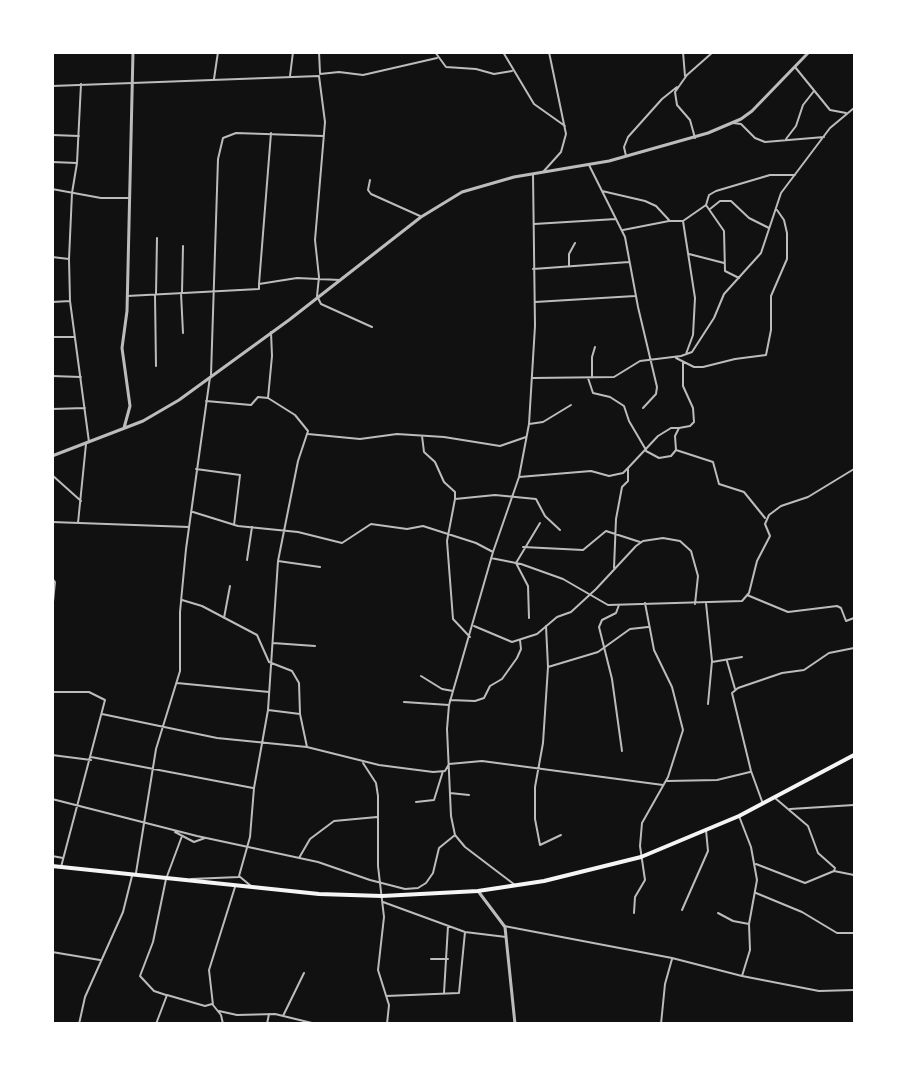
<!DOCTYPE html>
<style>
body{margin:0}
#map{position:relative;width:907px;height:1076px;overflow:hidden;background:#111;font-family:"Crimson Pro",serif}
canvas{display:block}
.frame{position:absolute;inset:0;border:54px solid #fff;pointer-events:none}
</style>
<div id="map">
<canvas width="907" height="1076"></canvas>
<div class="frame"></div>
</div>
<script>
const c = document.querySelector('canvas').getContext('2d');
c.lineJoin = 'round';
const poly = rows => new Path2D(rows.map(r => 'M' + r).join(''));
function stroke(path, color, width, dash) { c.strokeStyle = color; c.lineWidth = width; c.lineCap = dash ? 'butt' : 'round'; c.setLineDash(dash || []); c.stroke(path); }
stroke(poly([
 [319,52,320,73],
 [435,52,446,67,476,69,494,74,512,71],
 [503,52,534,104,565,126],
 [683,52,685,76],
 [795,67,830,110,846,113],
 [320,74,339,72,363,75,437,58],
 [290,76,293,52],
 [214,79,218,52],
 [52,86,319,76,325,122,315,240,319,277,317,296,321,304,372,327],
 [733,123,741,124,755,138,765,142,824,137],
 [52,135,79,136],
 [695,138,690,120,677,105,675,92,687,75,713,52],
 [786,139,796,126,803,105,814,91],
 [626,156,624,147,628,137,662,99,677,87],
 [52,162,77,163],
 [589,165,625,237,638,307,657,387,656,394,643,408],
 [543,172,561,152,566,134,549,52],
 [370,180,368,190,371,194,420,216],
 [52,189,101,198,129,198],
 [602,191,645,201,656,206,669,220],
 [706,205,724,231,725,271,739,278],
 [710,209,720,201,731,201,749,218,769,228],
 [683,221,695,298,693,335,686,354],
 [534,224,616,219],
 [623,230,669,221,683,221,706,205,709,195,716,191,770,175,795,175],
 [689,254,724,263],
 [52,257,69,259,70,301,89,442],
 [69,259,72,193,77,163,81,84],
 [569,267,569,254,575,243],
 [533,269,629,262],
 [259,284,271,133],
 [181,293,183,333],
 [182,293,183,246],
 [156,294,157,238],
 [155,295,156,366],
 [127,296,259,289,259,284,297,278,340,280],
 [52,302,70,301],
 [535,302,635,296],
 [52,337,75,337],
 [676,358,694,367,703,367,735,359,766,355,771,330,771,296,787,259,787,233,784,220,777,210],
 [211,375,218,159,223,138,236,133,323,136],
 [52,376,81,377],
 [533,378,614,377,640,361,681,356,692,352,714,318,724,294,761,253,781,193,830,128,854,108],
 [588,378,593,393,610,397,624,406,629,421,646,450],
 [592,378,592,357,595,347],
 [268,398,272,356,271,332],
 [206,401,251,405,258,397,268,398,295,415,308,431,298,461,278,561,268,710,254,788,250,837,239,876,251,886],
 [52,409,85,408],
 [529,424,543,422,571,405],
 [308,434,360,439,397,434,444,437,500,446,526,437],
 [422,436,424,452,435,462,444,482,455,492,455,499],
 [676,450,713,462,719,484,744,492,765,518],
 [646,451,659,458,671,456,676,450,675,436,679,428,690,426,694,422,693,408,683,386,683,362],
 [196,469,240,475,234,525],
 [52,475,81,501],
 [519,477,591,471,609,476,623,473,628,468],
 [193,512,238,526,298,532,342,543,371,524,407,529,423,526,476,543,493,552],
 [52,522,189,527],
 [78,523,86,444],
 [523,547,583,550,606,531,640,542],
 [491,558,521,564,563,579,608,605,742,601,749,593,757,561,770,536,765,524,769,515,781,506,808,497,854,469],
 [247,560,252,527],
 [278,561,320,567],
 [614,568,616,519,622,487,628,481,628,468,658,436,671,428,679,428],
 [52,578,55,582,52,612],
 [747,595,788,612,837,606,841,608,846,621,854,618],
 [182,600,202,606,257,635,269,662,292,671,299,683,300,714,307,747],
 [706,603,712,661,708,704],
 [619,605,616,613,602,620,599,627,612,679,622,751],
 [224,618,230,586],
 [529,618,528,586,516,563,540,523],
 [474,626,512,642,537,634,557,617,571,612,596,589,636,546,643,541,663,538,680,541,691,551,698,576,695,604],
 [546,626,548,667,543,743,535,787,535,819,540,845,561,835],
 [470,637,453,619,447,541,455,499,495,495,536,499,545,516,560,530],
 [273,643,315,646],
 [727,661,735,689],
 [712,662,742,657],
 [548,667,598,652,630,629,648,627],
 [421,676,442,689,453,691],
 [177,683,269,692],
 [52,692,89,692,105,700,61,867],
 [450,700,475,701,484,698,490,686,502,679,517,658,521,649,520,640],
 [404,702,449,705],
 [268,710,300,714],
 [102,714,217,738,307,747,379,765,433,772,445,771,449,764,482,761,663,785],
 [52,755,91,760],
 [91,757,253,788],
 [363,763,376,783,378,796,378,866,384,917,378,970,389,1005,387,1024],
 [667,781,717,780,750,772],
 [450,793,469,795],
 [775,798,808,826,818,853,835,868,834,871],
 [52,799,197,836,318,862,370,880,405,889,418,888,426,883,433,873,439,848,455,835],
 [416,802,434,800,443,771],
 [763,804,751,771,732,693,738,688,782,673,804,670,829,653,854,648],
 [790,809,854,805],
 [739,816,751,847,757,880,749,924,750,950,742,976],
 [175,832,194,842,205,838],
 [52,856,63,858],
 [299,858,310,839,334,821,377,817],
 [756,864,805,883,834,871,854,875],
 [52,872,54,866],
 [136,873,156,749,180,671,180,612,186,549,210,377],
 [191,879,239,877],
 [515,885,465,847,455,835,451,816,447,729,449,705,493,552,519,477,529,424,535,326,533,174],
 [756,893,802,912,837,933,854,933],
 [383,902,465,932,506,937],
 [682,910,708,851,706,830],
 [634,913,635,897,645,880,640,846,642,823,668,777,683,730,672,687,654,650,645,603],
 [718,913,733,921,749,924],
 [504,926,672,958,742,976,819,991,854,990],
 [52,952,100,960],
 [431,959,448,959],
 [444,993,448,926],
 [166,995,154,991,140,976,153,942,166,879,182,836],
 [386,996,459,993,465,932],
 [219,1011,237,1015,275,1014,316,1024],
 [283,1016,304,973],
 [79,1024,85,997,123,912,132,876],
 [156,1024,167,995,205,1006,212,1004],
 [223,1024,221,1015,213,1005,209,970,235,887],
 [267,1024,269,1014],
 [661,1024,665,984,672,959]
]), '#bcbcbc', 2);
stroke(poly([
 [124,428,130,406,122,348,127,311,133,52],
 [52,456,143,421,179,400,289,320,421,217,462,192,514,177,609,161,708,133,741,119,752,111,809,52],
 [478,891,505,927,515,1024]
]), '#bcbcbc', 3);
stroke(poly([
 [52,866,319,894,382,896,478,891,544,881,641,857,739,816,854,755]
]), '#f5f5f5', 4);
</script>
